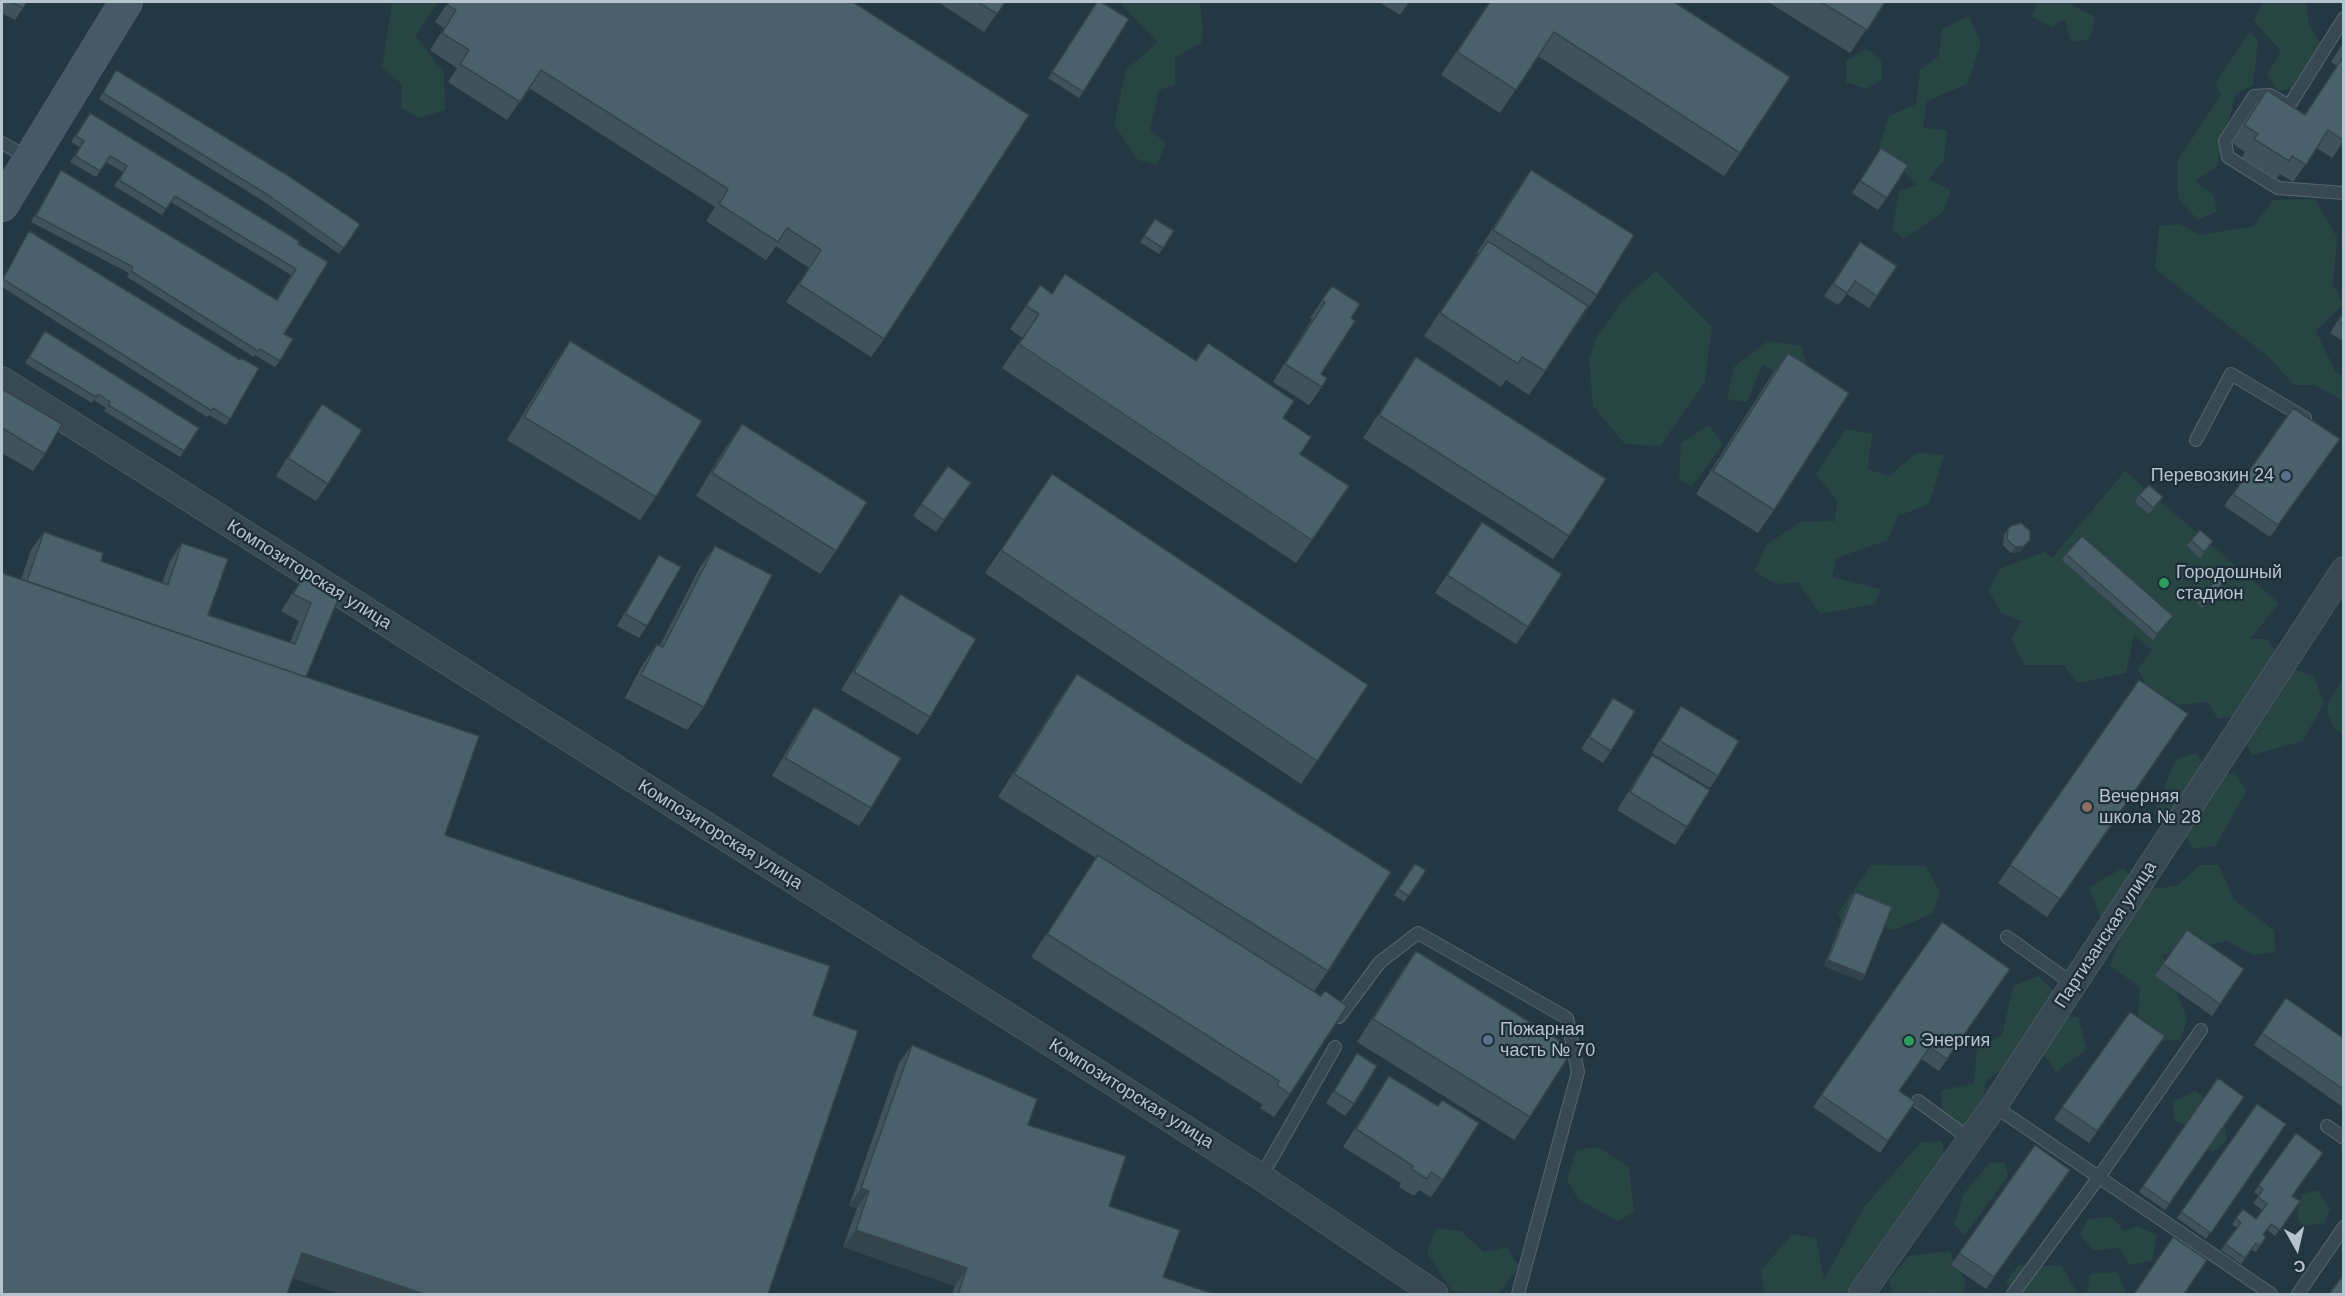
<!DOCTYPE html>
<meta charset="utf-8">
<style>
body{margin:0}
#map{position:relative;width:2345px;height:1296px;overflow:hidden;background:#243844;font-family:Helvetica,sans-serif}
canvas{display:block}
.frame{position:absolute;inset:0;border:3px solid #b6c4cd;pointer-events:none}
.north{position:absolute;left:2267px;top:1218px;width:60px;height:60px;-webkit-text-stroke:4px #1e2e39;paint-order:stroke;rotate:172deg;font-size:16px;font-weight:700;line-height:24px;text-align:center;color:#b6c4cd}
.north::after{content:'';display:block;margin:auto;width:21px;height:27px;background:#b6c4cd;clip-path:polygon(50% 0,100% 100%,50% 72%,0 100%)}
</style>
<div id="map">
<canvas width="2345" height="1296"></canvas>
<div class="frame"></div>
<div class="north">С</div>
</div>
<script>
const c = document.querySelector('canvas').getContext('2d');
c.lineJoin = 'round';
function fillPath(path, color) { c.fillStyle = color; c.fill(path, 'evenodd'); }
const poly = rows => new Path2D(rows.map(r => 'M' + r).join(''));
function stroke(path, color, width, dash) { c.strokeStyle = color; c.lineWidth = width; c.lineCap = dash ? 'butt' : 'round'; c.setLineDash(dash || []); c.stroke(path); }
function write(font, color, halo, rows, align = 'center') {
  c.font = font + ' Helvetica,sans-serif'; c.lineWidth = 4.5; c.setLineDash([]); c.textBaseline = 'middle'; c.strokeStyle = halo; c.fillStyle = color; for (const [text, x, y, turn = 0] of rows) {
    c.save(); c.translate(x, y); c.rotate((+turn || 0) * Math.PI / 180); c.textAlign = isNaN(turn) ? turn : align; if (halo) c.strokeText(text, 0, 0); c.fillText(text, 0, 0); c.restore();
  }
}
fillPath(poly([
 [383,2,438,2,415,36,444,72,445,110,418,118,402,108,402,84,382,68,392,4],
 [1122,2,1200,2,1203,30,1201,43,1175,58,1175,85,1159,90,1150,129,1166,144,1157,165,1138,160,1114,124,1126,70,1158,42,1123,6],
 [2037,2,2086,2,2071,5,2095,17,2090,39,2071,42,2065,19,2052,27,2032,17],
 [2263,2,2306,2,2309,25,2327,54,2317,68,2305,69,2293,89,2278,91,2267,75,2281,51,2254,21],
 [1969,16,1981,44,1967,84,1927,101,1923,128,1947,130,1944,160,1929,179,1951,190,1943,212,1904,239,1892,229,1899,191,1918,185,1879,147,1889,116,1916,104,1920,70,1939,56,1942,29],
 [2250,32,2258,40,2253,85,2236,94,2216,167,2195,181,2214,195,2217,211,2198,220,2178,199,2178,160,2221,95,2215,83],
 [1866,48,1881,60,1882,79,1867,89,1846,82,1846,62],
 [2315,199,2337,237,2333,284,2343,304,2316,331,2335,371,2343,377,2343,401,2315,385,2294,385,2270,358,2155,269,2159,226,2180,224,2199,235,2254,226,2273,200],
 [1656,271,1712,327,1705,382,1660,446,1625,444,1593,406,1589,361,1596,338,1623,300],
 [1768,341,1801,346,1808,370,1798,381,1762,365,1747,402,1727,399,1734,367],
 [1709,425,1723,444,1692,486,1679,480,1681,443],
 [1846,429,1873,434,1867,469,1889,476,1917,452,1944,455,1929,504,1898,516,1888,540,1836,558,1832,577,1880,589,1875,604,1820,614,1798,582,1776,584,1754,571,1767,544,1801,522,1835,521,1837,501,1816,474],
 [2125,471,2279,603,2250,639,2267,639,2286,666,2314,677,2324,703,2303,741,2252,755,2233,717,2218,719,2208,702,2179,705,2148,690,2138,669,2152,650,2134,635,2126,673,2077,683,2064,665,2024,665,2011,639,2022,621,2001,613,1989,591,1999,569,2044,552,2052,558],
 [2343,679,2343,734,2334,728,2327,713,2328,704],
 [2196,753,2213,777,2234,773,2247,791,2215,846,2193,849,2182,828,2162,827,2154,812,2176,759],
 [1871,865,1926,866,1940,892,1933,913,1895,930,1872,926,1850,941,1838,913],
 [2200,865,2219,865,2234,900,2274,930,2275,952,2253,955,2227,941,2162,955,2187,1019,2180,1040,2156,1041,2138,1018,2140,987,2110,966,2122,934,2102,922,2089,887,2123,868,2142,890,2177,886],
 [2039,976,2058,996,2049,1015,2078,1017,2087,1049,2056,1072,2038,1047,1986,1080,1981,1113,1966,1128,1942,1111,1941,1090,1974,1084,1977,1047,2002,1035,2013,986],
 [2195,1091,2221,1109,2227,1140,2214,1152,2201,1147,2195,1128,2174,1121,2173,1102],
 [1942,1141,1945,1162,1866,1294,1765,1294,1761,1271,1792,1234,1816,1238,1824,1280,1864,1207,1921,1142],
 [1598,1147,1629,1167,1634,1212,1617,1221,1578,1199,1567,1180,1576,1150],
 [2005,1162,2008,1176,1965,1235,1954,1225,1963,1195,1989,1163],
 [2317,1190,2330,1209,2324,1223,2302,1226,2297,1215,2302,1194],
 [2112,1217,2124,1231,2137,1226,2157,1235,2152,1260,2130,1265,2120,1248,2093,1250,2080,1235,2088,1219],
 [1436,1228,1461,1231,1484,1252,1507,1247,1519,1267,1498,1294,1462,1294,1452,1291,1427,1253],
 [1950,1251,1966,1284,1962,1294,1893,1294,1889,1280,1909,1256],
 [2019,1265,2062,1266,2077,1293,2087,1292,2090,1274,2117,1272,2126,1291,2124,1294,2016,1294,2006,1282]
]), '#274542');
const lane = poly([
 [2344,18,2289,106,2270,95,2254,96,2225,141,2228,157,2278,188,2344,193],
 [2,143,29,158],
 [2196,440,2231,374,2305,418],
 [2007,937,2073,984],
 [1339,1017,1380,962,1418,933,1567,1018,1578,1072,1518,1294],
 [1918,1101,1970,1139],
 [1994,1106,2271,1294],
 [2327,1126,2344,1138],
 [1261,1177,1335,1047],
 [2013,1294,2099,1177,2201,1030],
 [2298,1294,2344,1227]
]);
const street = poly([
 [2,380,1112,1082,1261,1177,1435,1294],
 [1861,1294,1994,1106,2344,570]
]);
const secondary = poly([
 [2,205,126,2]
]);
stroke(lane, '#576771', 14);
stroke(street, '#576771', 27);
stroke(secondary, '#576771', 34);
stroke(lane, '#394953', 12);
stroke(street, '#394953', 26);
stroke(secondary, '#475967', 33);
fillPath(poly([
 [2,2,27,2,15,20,2,13],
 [448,2,853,2,884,339,871,357,786,302,809,268,776,246,766,260,706,221,715,207,529,88,507,120,448,82,457,68,430,50,444,28,435,22],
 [938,2,1005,2,984,32],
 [1379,2,1409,2,1400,15],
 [1489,2,1674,2,1740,153,1724,176,1538,56,1500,113,1441,75],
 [1768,2,1885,2,1850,53],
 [1094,6,1083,92,1079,98,1048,78],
 [2343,43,2343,142,2332,158,2317,148,2293,182,2280,174,2276,179,2242,157,2245,152,2232,143,2267,90,2305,115,2337,66,2331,62],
 [116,70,360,224,339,254,266,203,99,99],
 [90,113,328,262,284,334,280,361,275,367,255,355,254,357,127,277,129,273,31,222,61,170,276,300,291,275,171,202,162,215,114,186,123,172,106,162,96,177,70,162,80,147,71,142],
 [1881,148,1887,198,1878,210,1852,193],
 [1531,170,1597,295,1529,395,1506,380,1501,387,1424,336,1478,254,1477,253,1515,193],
 [1155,219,1174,231,1159,254,1140,242],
 [29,231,230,419,226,425,209,415,207,417,2,287,2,281],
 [1860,242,1877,296,1869,308,1847,294,1838,305,1824,296],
 [1065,274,1195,361,1208,343,1283,418,1300,454,1312,540,1296,563,1002,368,1022,338,1010,329,1024,309,1040,285,1052,293],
 [1332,286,1351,318,1321,374,1322,387,1309,405,1273,382,1312,319,1310,318],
 [2343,312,2343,341,2330,333],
 [45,331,184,451,180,457,104,411,106,408,94,400,92,403,25,363],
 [570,341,656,497,640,520,507,440,554,364],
 [1788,353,1774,510,1758,533,1696,494,1771,376],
 [1416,357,1569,536,1553,559,1363,438,1400,381],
 [2,389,45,454,33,471,2,453],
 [322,404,328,484,316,501,276,476,309,422],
 [2293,408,2340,439,2270,537,2224,506],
 [742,424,836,551,820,574,696,496,726,447],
 [948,466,971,483,936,532,913,516],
 [1052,474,1317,761,1301,784,985,573],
 [2139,495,2163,497,2149,514,2135,502],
 [1482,522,1528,627,1516,644,1435,593],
 [2008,529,2030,540,2020,552,2011,553,2003,545,2004,535],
 [44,532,101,561,162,583,170,561,182,543,208,615,290,642,299,621,281,611,303,577,338,599,306,677,445,835,813,1015,768,1294,21,579,31,550],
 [2191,540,2213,541,2200,558,2187,546],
 [715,546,704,707,687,730,625,698,641,667,657,644,660,645,699,569],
 [2066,554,2173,616,2153,640,2062,560],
 [659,555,647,626,639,638,617,626,651,567],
 [2220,588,2202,608,2197,603,2201,597],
 [900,594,930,717,918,735,841,690,888,612],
 [1077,674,1328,971,1314,991,1290,1094,1274,1117,1260,1108,1263,1105,1031,957,1096,858,998,797,1061,697],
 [2139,680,2188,714,2047,917,1998,883],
 [1613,698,1611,751,1603,763,1581,749],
 [1681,706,1718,776,1710,788,1652,753,1673,718],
 [814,707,871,808,859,826,772,776,802,725],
 [1652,755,1687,827,1675,845,1617,810,1640,773],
 [1415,864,1426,870,1404,902,1394,895],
 [1855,892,1865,975,1861,981,1824,966,1851,898],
 [1942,922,2010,969,1939,1071,1921,1059,1899,1091,1915,1102,1880,1153,1813,1107],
 [2187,930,2244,969,2212,1016,2155,976],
 [1416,951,1530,1117,1514,1140,1357,1042,1400,974],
 [2286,998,2343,1038,2343,1107,2254,1045],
 [2130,1012,2165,1036,2089,1143,2054,1119],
 [912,1045,1028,1125,1109,1206,1163,1277,1214,1294,952,1294,955,1286,843,1247,857,1208,849,1206,899,1063],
 [1357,1053,1354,1104,1345,1116,1326,1103],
 [1389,1076,1443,1180,1431,1197,1419,1190,1414,1196,1399,1187,1401,1183,1343,1147,1377,1094],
 [2218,1078,2244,1097,2165,1210,2139,1192],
 [2257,1104,2286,1124,2206,1239,2177,1218],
 [2296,1133,2292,1196,2300,1201,2275,1236,2267,1230,2263,1235,2266,1237,2256,1252,2252,1250,2241,1264,2221,1250,2237,1228,2232,1224,2243,1209,2256,1219,2262,1210,2253,1203,2259,1196,2254,1192],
 [2035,1145,2070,1170,1986,1289,1951,1265]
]), '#40535d');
fillPath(poly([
 [2030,540,2020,552,2011,553,2015,547],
 [1828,960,1865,975,1861,981,1824,966],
 [861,1188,869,1191,857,1208,849,1206],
 [856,1230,967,1268,955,1286,843,1247],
 [302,1253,424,1294,340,1294,286,1276]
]), '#34444c');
const building = poly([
 [11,2,27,2,23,8,11,2],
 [449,2,853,2,1029,115,884,339,799,284,821,250,787,228,778,242,719,204,728,189,541,70,520,102,460,64,469,50,442,33,456,10,447,5,449,2],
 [978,2,1005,2,997,14,978,2],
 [1097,2,1101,2,1129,19,1083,92,1052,72,1097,2],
 [1490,2,1674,2,1790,77,1740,153,1554,32,1516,90,1457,52,1490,2],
 [1821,2,1885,2,1867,30,1821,2],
 [2343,57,2343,140,2328,130,2306,165,2292,156,2289,161,2254,139,2258,134,2244,125,2267,90,2305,115,2343,57],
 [116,70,287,175,360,224,344,248,271,197,103,93,116,70],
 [90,113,299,241,298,244,328,262,284,334,293,339,280,361,260,349,258,351,131,271,133,267,36,216,61,170,277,300,296,269,175,196,166,209,119,180,127,166,110,156,100,171,75,156,84,141,76,136,90,113],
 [1881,148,1908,165,1887,198,1860,181,1881,148],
 [1531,170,1634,235,1597,295,1493,230,1531,170],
 [1155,219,1174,231,1163,248,1144,236,1155,219],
 [29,231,240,360,241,358,259,368,230,419,213,408,212,411,3,279,29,231],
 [1488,241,1588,306,1545,371,1522,357,1518,364,1440,313,1488,241],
 [1860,242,1897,266,1877,296,1855,281,1847,293,1833,284,1860,242],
 [1065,274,1196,361,1208,343,1294,401,1283,418,1311,437,1300,454,1349,486,1312,540,1019,344,1039,314,1026,306,1040,285,1052,294,1065,274],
 [1332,286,1360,304,1351,318,1355,321,1321,374,1327,378,1322,387,1285,364,1325,302,1322,300,1332,286],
 [2343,313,2343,324,2339,321,2343,313],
 [45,331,199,428,184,451,108,405,110,402,98,394,96,397,29,357,45,331],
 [570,341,702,421,656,497,524,417,570,341],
 [1788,353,1849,393,1774,510,1713,471,1788,353],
 [1416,357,1606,479,1569,536,1379,415,1416,357],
 [2,389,62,424,45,454,2,428,2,389],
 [322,404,362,430,328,484,288,458,322,404],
 [2293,408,2340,439,2278,525,2233,494,2293,408],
 [742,424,867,502,836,551,712,473,742,424],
 [948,466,971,483,944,520,921,504,948,466],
 [1052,474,1368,685,1317,761,1001,550,1052,474],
 [2149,485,2163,497,2153,508,2139,495,2149,485],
 [1482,522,1562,574,1528,627,1447,575,1482,522],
 [2021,523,2030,531,2030,540,2024,546,2015,547,2007,539,2008,529,2011,526,2021,523],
 [2200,530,2213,541,2204,552,2191,540,2200,530],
 [44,532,103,553,101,561,168,585,182,543,228,559,208,615,295,644,311,603,293,594,303,577,338,599,306,677,27,581,44,532],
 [2082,536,2173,616,2157,634,2066,554,2082,536],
 [715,546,772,575,704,707,641,675,657,644,663,647,715,546],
 [659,555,681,567,647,626,625,614,659,555],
 [2,573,479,736,445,835,830,966,813,1015,858,1031,768,1294,424,1294,302,1253,287,1294,2,1294,2,573],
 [2219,577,2224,582,2206,602,2201,597,2219,577],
 [900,594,976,639,930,717,854,672,900,594],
 [1077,674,1391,872,1328,971,1014,774,1077,674],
 [2139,680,2188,714,2060,899,2010,865,2139,680],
 [1613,698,1635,711,1611,751,1589,737,1613,698],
 [1681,706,1739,741,1718,776,1660,741,1681,706],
 [814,707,901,758,871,808,785,758,814,707],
 [1652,755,1710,790,1687,827,1630,792,1652,755],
 [1098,855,1321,996,1325,991,1347,1006,1290,1094,1277,1085,1279,1081,1047,934,1098,855],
 [1415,864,1426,870,1409,896,1398,889,1415,864],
 [1855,892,1892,907,1865,975,1828,960,1855,892],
 [1942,922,2010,969,1947,1059,1930,1047,1899,1091,1915,1102,1888,1141,1821,1095,1942,922],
 [2187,930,2244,969,2220,1004,2163,964,2187,930],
 [1416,951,1573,1049,1530,1117,1373,1019,1416,951],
 [2286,998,2343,1038,2343,1089,2262,1033,2286,998],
 [2130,1012,2165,1036,2097,1131,2062,1107,2130,1012],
 [912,1045,1037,1099,1028,1125,1126,1156,1109,1206,1180,1230,1163,1277,1214,1294,958,1294,967,1268,856,1230,869,1191,861,1188,912,1045],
 [1357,1053,1377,1066,1354,1104,1334,1091,1357,1053],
 [1389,1076,1438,1106,1442,1100,1479,1123,1443,1180,1431,1172,1427,1179,1411,1169,1413,1166,1356,1129,1389,1076],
 [2218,1078,2244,1097,2169,1204,2143,1186,2218,1078],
 [2257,1104,2286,1124,2211,1233,2181,1212,2257,1104],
 [2296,1133,2323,1153,2292,1196,2300,1201,2280,1230,2271,1224,2263,1235,2266,1237,2260,1246,2256,1243,2245,1258,2225,1244,2241,1223,2236,1218,2243,1209,2256,1219,2267,1204,2258,1197,2263,1189,2258,1186,2296,1133],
 [2035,1145,2070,1170,1994,1277,1959,1253,2035,1145],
 [2173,1237,2207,1260,2184,1294,2134,1294,2173,1237],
 [2341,1278,2343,1279,2343,1294,2329,1294,2341,1278],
 [1932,1291,1937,1294,1930,1294,1932,1291]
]);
fillPath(building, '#4a616c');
stroke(building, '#34444c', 1.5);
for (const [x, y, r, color] of [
 [2286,476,6,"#5c6f8a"],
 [2164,583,6,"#2e9e5b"],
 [2087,807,6,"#8d6e63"],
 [1488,1040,6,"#5c6f8a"],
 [1909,1041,6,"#2e9e5b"]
]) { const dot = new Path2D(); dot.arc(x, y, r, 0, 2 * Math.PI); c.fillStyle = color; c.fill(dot); stroke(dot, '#1e2e39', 2); }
write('18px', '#b6c4cd', '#1e2e39', [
 ["Перевозкин 24",2274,476,"right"],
 ["Городошный",2176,573],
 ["стадион",2176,594],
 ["Вечерняя",2099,797],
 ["школа № 28",2099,818],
 ["Пожарная",1500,1030],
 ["часть № 70",1500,1051],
 ["Энергия",1921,1041]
], 'left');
write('18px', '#b6c4cd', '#1e2e39', [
 ["Композиторская улица",309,575,32],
 ["Композиторская улица",720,835,32],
 ["Партизанская улица",2106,935,-57],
 ["Композиторская улица",1131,1094,32]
]);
</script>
